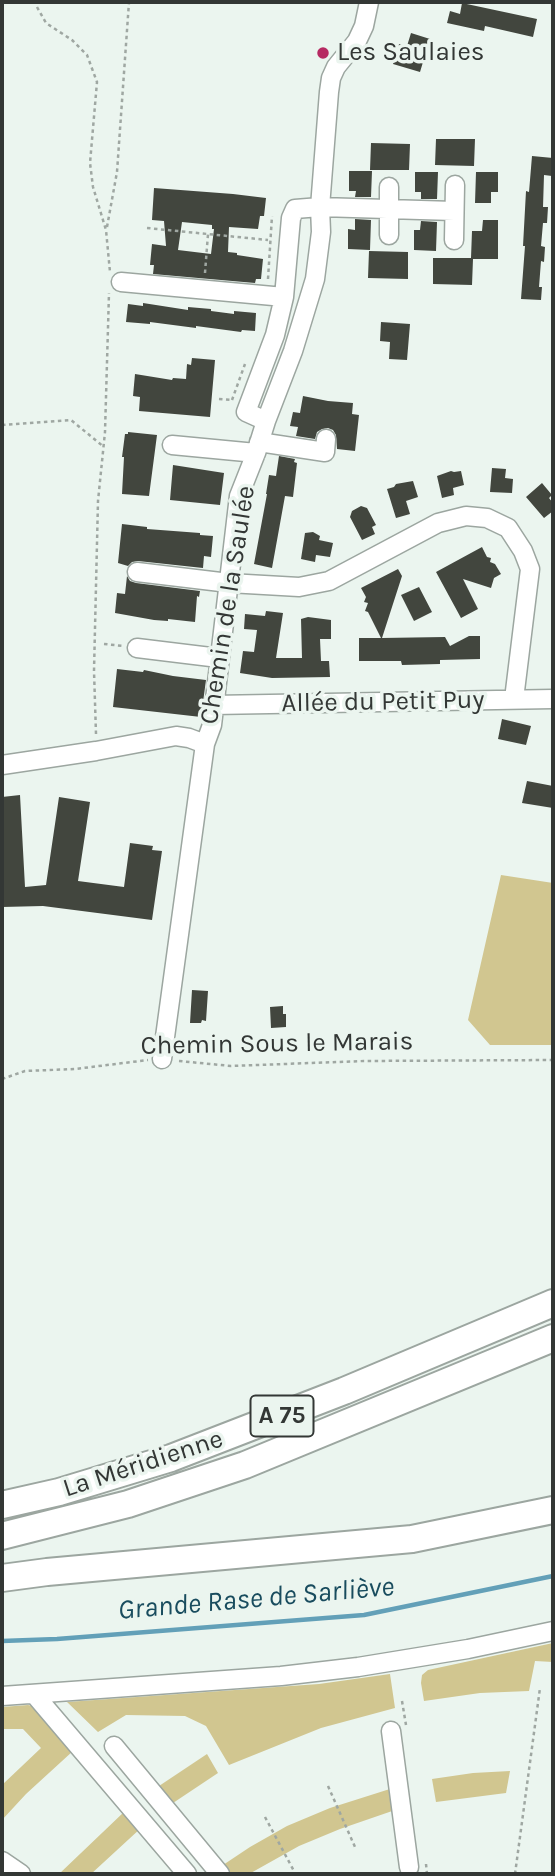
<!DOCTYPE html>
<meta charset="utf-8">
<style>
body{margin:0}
#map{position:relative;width:555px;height:1876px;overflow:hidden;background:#ebf5ef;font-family:Karla,sans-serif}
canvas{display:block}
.frame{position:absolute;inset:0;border:4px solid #333735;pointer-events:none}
</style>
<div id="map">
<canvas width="555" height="1876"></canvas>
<div class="frame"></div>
</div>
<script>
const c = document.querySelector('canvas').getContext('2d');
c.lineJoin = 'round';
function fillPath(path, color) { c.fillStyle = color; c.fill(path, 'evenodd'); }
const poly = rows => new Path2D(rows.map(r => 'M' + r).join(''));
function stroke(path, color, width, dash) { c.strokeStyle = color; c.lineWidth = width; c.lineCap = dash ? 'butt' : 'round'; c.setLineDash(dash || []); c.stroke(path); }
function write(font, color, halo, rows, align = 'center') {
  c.font = font + ' Karla,sans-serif'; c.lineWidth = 7; c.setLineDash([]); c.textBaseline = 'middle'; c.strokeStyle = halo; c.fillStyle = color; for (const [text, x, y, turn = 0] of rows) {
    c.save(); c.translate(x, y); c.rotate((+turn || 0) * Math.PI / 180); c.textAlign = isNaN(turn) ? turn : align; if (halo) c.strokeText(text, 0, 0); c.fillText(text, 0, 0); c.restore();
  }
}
fillPath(poly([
 [501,875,553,883,553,1045,490,1045,468,1020],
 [553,1643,553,1662,535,1661,529,1691,480,1693,424,1701,421,1683,422,1675,428,1670],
 [390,1674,395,1708,321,1728,229,1765,206,1726,185,1716,126,1715,98,1732,67,1702,319,1684],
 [28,1705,37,1707,73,1751,26,1794,2,1820,2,1785,41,1748,23,1729,2,1729,2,1707],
 [207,1754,218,1773,170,1805,156,1788],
 [510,1771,506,1793,436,1802,432,1779,473,1773],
 [393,1788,398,1809,340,1829,299,1846,249,1874,230,1874,223,1865,250,1847,287,1826,330,1808],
 [125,1811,141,1828,91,1874,59,1874]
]), '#d1c690');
stroke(poly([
 [2,1641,57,1639,364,1615,553,1576]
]), '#63a0b8', 4.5);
fillPath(poly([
 [462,3,537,19,533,37,485,26,484,31,447,23,450,11,460,14],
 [411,33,430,39,420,72,393,64,399,44,407,46],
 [436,139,475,139,474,166,435,165],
 [371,143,410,144,409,170,370,170],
 [532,156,553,158,553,173,552,173,552,176,544,175,543,207,548,207,547,223,543,223,541,246,545,247,544,262,541,261,539,287,542,287,541,300,521,299,525,246,523,246,526,191,529,192],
 [349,171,372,171,371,197,355,197,356,191,349,191],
 [415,172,438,172,437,199,421,199,421,192,415,192],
 [476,172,498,172,498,192,491,192,491,203,475,203],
 [154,188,233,194,266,198,264,216,260,216,258,229,229,227,228,252,237,253,237,255,263,259,261,279,256,279,255,283,153,274,154,265,150,265,152,244,166,246,164,221,152,220],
 [182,222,212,225,212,229,214,229,211,254,178,250],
 [355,219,371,220,370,250,348,249,348,229,355,230],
 [483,220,498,220,498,259,473,259,472,285,433,284,433,258,471,258,472,231,482,231],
 [421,221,437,222,436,251,414,250,414,230,420,230],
 [369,251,408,252,408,279,368,278],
 [143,303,188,310,188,307,211,309,211,311,234,314,234,311,256,313,255,331,242,330,241,332,196,326,196,328,150,322,150,324,126,322,128,304,143,306],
 [381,322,410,324,407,360,389,359,390,342,380,341],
 [192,358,215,360,210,417,139,411,140,397,133,396,135,374,172,380,173,378,186,379,187,364,191,365],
 [303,396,328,401,353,403,352,414,359,415,355,451,337,449,336,435,333,430,328,428,322,429,317,432,315,439,296,436,298,427,290,426,293,412,300,413],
 [128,432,157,435,149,496,122,494,124,457,122,457,125,434,128,434],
 [279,456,295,459,294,462,297,463,293,497,285,496,272,568,254,564,267,494,266,494,269,475,276,476],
 [173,465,224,473,220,505,170,500],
 [492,468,506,469,505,478,513,479,512,493,490,492],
 [451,471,454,472,461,471,464,485,453,488,454,495,442,498,437,476],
 [413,481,418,497,406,501,410,514,396,518,387,489,394,487,396,484],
 [542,483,552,495,549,498,553,503,553,511,544,518,526,497],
 [361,506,367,508,376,525,372,527,375,534,362,540,350,517,352,511],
 [122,524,147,527,147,529,200,533,200,535,213,536,211,557,204,556,203,568,138,561,132,562,128,566,118,563],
 [313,532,320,536,319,540,333,543,330,557,316,555,315,562,301,559,305,533],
 [482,547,487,557,491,558,490,562,495,564,501,574,494,578,491,588,463,579,478,609,461,618,436,572],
 [398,569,402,576,382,638,445,637,450,646,469,636,480,636,480,659,440,660,440,664,402,665,401,661,359,661,359,638,381,638,368,612,365,611,368,603,364,602,366,597,361,588],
 [127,576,130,581,136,583,200,591,199,597,197,596,195,622,168,619,168,621,154,620,115,613,117,593,125,594],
 [419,587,432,612,414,621,401,595],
 [266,611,283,613,276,658,302,658,301,619,308,617,331,620,331,639,320,639,321,661,329,661,330,677,272,678,240,673,243,651,254,652,257,630,244,629,245,614,265,616],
 [117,669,143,672,144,670,173,676,206,680,201,717,113,707],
 [502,719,531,726,526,745,498,739],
 [527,781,553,786,553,808,522,803],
 [20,795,25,887,46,885,59,797,90,802,78,881,124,887,130,843,153,846,152,850,162,851,152,920,43,906,2,907,2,797],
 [192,990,208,991,206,1021,202,1020,201,1023,190,1023],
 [283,1006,283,1014,286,1014,286,1027,271,1028,270,1007]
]), '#42463e');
const minor = poly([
 [389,235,389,187],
 [454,240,455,185],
 [121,282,284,297],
 [266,421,246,412,275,335,284,297,291,218,295,209,320,207,454,211],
 [259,442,325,452,326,439],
 [172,445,256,453],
 [137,572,229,583,299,587,329,581,438,523,466,516,487,518,508,528,523,551,530,569,514,699],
 [137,648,219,658],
 [213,705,553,699],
 [2,765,96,751,176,736,189,738,205,744],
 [162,1059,205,744,212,725,239,496,256,453,266,421,293,351,315,279,321,232,320,207,329,92,331,78,336,67,357,41,364,26,369,2],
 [34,1694,187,1874],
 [2,1696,281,1676,358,1667,468,1649,553,1631],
 [391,1731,409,1867],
 [114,1746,220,1874],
 [2,1861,21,1874]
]);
const highway = poly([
 [2,1505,59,1492,171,1458,344,1391,553,1303],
 [2,1536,128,1504,245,1465,553,1338],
 [2,1578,47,1572,412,1539,553,1510]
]);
stroke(minor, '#9ca6a0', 21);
stroke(highway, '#9ca6a0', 30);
stroke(poly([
 [37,7,46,23,72,40,87,55,97,82,90,163,93,187,106,230,110,272],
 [107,227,117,172,129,2],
 [147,228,268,240],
 [205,273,208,234],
 [268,279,272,216],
 [219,399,232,400],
 [232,400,245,364],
 [2,425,71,420,104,447],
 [104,644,124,646],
 [96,734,94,671,98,501,105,432,109,293],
 [179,1061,231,1066,364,1061,553,1060],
 [2,1079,25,1071,75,1069,148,1060],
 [402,1701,406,1725],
 [328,1786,355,1847],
 [265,1817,295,1873],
 [426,1864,427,1874],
 [515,1874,540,1688]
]), '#9fa7a2', 2.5, [3.5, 3.5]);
stroke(minor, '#fff', 18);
stroke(highway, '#fff', 26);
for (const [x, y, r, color] of [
 [323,53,7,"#b62a62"]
]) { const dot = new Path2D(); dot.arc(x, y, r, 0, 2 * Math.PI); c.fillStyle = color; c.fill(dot); stroke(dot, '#ebf5ef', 2.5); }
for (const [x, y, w] of [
 [282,1416,63]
]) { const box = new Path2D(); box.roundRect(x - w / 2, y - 20.5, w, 41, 5); c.fillStyle = '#ebf5ef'; c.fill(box); stroke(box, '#333735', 2); }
write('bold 24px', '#333735', null, [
 ["A 75",282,1416]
]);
write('26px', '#333735', '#ebf5ef', [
 ["Les Saulaies",337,53]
], 'left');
write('26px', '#333735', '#ebf5ef', [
 ["Chemin de la Saulée",228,605,-81],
 ["Allée du Petit Puy",383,702,-1],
 ["Chemin Sous le Marais",277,1044,-1],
 ["La Méridienne",143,1464,-18]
]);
write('italic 28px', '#194c5e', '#ebf5ef', [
 ["Grande Rase de Sarliève",256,1599,-5]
]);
</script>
